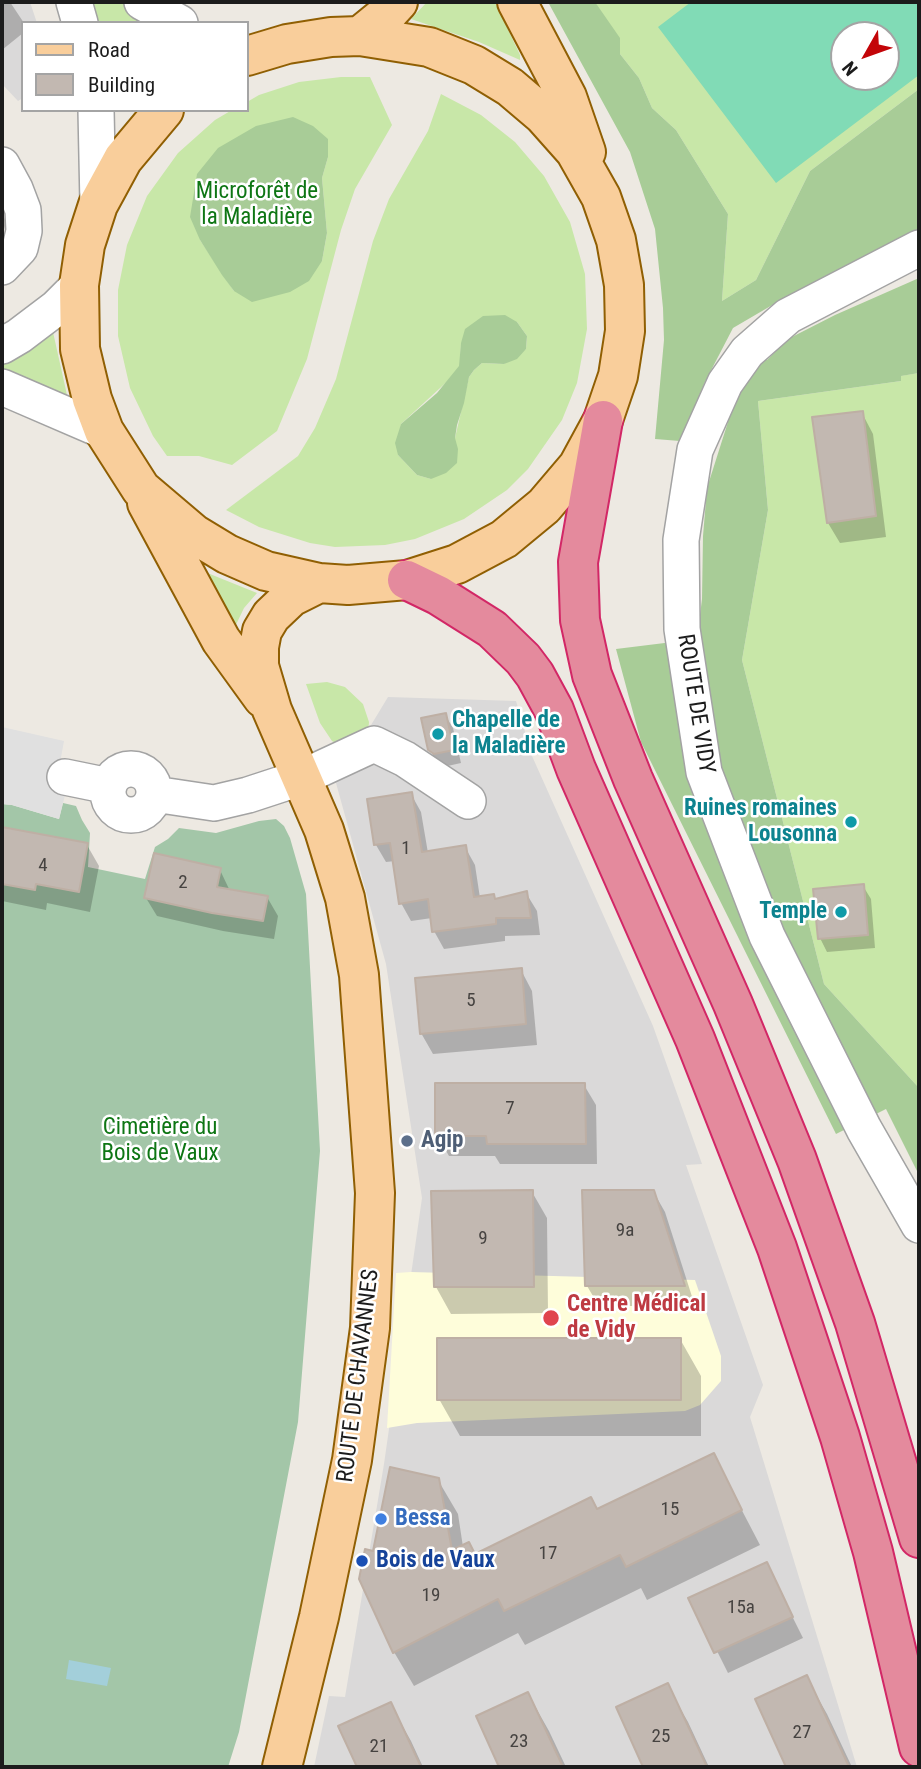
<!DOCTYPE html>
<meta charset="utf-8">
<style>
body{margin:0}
#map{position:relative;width:921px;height:1769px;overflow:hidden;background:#ede9e2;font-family:"Roboto Condensed",sans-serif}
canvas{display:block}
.frame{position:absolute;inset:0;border:4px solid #1c1c1c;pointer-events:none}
.legend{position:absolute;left:21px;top:21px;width:228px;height:91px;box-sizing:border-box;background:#fff;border:2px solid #a4a4a4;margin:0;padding:9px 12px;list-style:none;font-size:21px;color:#1c1c1c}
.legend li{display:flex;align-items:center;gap:14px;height:35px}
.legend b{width:35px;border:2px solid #a4a4a4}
.north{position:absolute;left:830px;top:21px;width:70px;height:70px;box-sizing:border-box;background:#fff;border:2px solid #a4a4a4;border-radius:50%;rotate:230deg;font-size:19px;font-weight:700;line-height:28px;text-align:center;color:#1c1c1c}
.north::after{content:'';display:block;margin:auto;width:24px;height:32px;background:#c30509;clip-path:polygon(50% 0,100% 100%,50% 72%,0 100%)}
</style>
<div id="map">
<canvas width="921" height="1769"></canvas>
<div class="frame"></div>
<ul class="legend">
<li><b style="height:9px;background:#f9ce9b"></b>Road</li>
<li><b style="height:19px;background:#c2b8b1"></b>Building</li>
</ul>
<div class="north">N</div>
</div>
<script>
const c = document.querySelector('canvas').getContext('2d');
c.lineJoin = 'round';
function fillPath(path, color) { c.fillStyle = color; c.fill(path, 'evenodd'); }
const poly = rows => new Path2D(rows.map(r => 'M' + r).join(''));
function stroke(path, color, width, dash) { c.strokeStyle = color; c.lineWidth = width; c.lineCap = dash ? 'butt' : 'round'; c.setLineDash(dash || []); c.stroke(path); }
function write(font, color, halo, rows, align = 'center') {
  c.font = font + ' "Roboto Condensed",sans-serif'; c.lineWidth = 5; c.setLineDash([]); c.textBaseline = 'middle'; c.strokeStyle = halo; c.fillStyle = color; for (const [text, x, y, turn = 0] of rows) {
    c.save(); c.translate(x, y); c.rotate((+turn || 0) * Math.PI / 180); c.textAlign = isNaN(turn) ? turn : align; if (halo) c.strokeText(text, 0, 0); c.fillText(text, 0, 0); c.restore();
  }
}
fillPath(poly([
 [2,2,30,2,37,23,23,23,23,98,18,101,2,84],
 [388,697,516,701,532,756,653,1026,702,1164,686,1165,763,1385,750,1417,857,1767,314,1767,329,1696,345,1697,384,1464,422,1198,386,964,336,783]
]), '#dad9d9');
fillPath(poly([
 [411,1272,695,1280,721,1356,721,1381,700,1405,685,1411,417,1423,387,1428,396,1273]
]), '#fefdda');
fillPath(poly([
 [90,2,125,2,154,23,96,23],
 [427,2,495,2,520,55,520,60,479,42,411,19],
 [595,2,919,2,919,89,810,171,756,280,722,301,728,214,676,130,652,108,639,78,620,54],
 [844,35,886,35,886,77,844,77],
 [341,77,370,77,392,125,355,189,341,230,307,359,277,431,232,465,199,456,167,456,153,436,130,388,118,336,118,290,127,245,147,196,178,153,215,120,232,110,247,110,247,102,259,95,299,82],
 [328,157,322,178,327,233,322,261,234,291,200,240],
 [441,94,481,115,515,142,544,176,570,222,585,274,587,329,577,383,562,420,528,469,507,490,464,519,415,539,385,545,335,547,310,543,259,527,226,510,298,456,315,428,336,379,373,241,389,199,428,131],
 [517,322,527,336,526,349,504,364,482,363,474,370,469,377,455,438,431,479,417,475,398,455,401,424,452,377,460,366,461,343],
 [53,332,67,395,65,396,30,380,2,371,2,360],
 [919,373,919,1088,824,984,742,660,768,510,758,401,901,381,900,376],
 [205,572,257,593,244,608,232,633],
 [327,682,345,687,363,704,369,722,368,733,341,746,332,741,320,723,306,684]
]), '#c8e7a8');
fillPath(poly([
 [548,2,595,2,620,38,620,54,639,78,652,108,676,130,728,214,722,301,756,280,810,171,919,89,919,232,786,297,733,328,705,382,680,441,655,439,664,340,663,308,655,229,630,152],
 [293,117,313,126,328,139,328,157,322,178,327,233,322,261,309,281,290,292,252,302,234,291,222,275,200,240,190,217,197,174,218,148,256,126],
 [919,278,919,373,901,376,901,381,758,401,768,510,742,660,824,984,919,1088,919,1175,886,1109,836,1134,641,742,616,649,697,639,702,599,703,536,707,488,748,359,767,360,788,339,835,315],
 [505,315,517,322,527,336,526,349,517,359,504,364,482,363,474,370,469,377,464,403,457,425,455,438,458,449,457,463,446,473,431,479,417,475,398,455,395,443,401,424,437,393,459,366,461,343,465,329,483,316]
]), '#a8cc97');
fillPath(poly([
 [63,803,76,806,82,820,90,833,88,867,145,879,155,847,168,839,179,828,216,833,259,821,276,819,284,826,290,838,306,894,320,1151,298,1422,239,1732,228,1767,2,1767,2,804,12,805,59,819]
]), '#a3c6a8');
fillPath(poly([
 [691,2,919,2,919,75,776,183,658,27],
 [844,35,886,35,886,77,844,77]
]), '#81dbb6');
fillPath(poly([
 [2,727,64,741,60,763,65,777,65,795,59,819,12,805,2,804]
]), '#e0e0e0');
fillPath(poly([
 [69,1660,111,1668,107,1686,66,1679]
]), '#a3cfda');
fillPath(poly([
 [2,2,10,2,24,23,23,33,2,50],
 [2,212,6,222,2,238],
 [862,413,873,434,886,537,840,543,828,523],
 [445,715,453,728,461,763,443,767,438,764,430,750],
 [411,794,421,812,428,853,465,847,475,865,480,898,493,896,496,900,526,893,537,911,540,935,505,936,505,941,444,949,434,931,432,918,411,921,401,903,395,861,386,862,376,845],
 [2,829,87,845,99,866,90,912,47,903,46,910,2,901],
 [220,870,230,891,267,897,278,916,274,939,223,931,157,916,146,898],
 [863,886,871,899,875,948,827,952,820,938],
 [521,970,532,991,537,1045,433,1054,421,1033],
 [584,1085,596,1105,597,1164,500,1164,495,1156,449,1156,437,1135],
 [653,1191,665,1212,695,1306,599,1306,587,1286],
 [532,1192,547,1218,548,1313,451,1314,436,1287],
 [680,1339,701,1376,701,1436,460,1436,439,1399],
 [713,1455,760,1545,647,1600,641,1588,525,1645,518,1633,414,1686,394,1652,361,1579,375,1553,438,1480,458,1514,463,1547,475,1556,598,1511],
 [766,1564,803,1638,728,1673,691,1599],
 [806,1677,827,1714,852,1767,788,1767,757,1700],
 [667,1686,688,1722,709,1767,645,1767,618,1708],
 [528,1694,549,1731,566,1767,501,1767,478,1717],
 [390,1704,411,1741,423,1767,359,1767,341,1727]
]), '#0003');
const building = poly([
 [863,411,876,516,827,523,812,417,863,411],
 [446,713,454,750,434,754,428,750,421,718,446,713],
 [412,792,422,852,466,845,474,897,494,894,495,899,527,891,531,918,496,918,496,924,432,932,428,899,399,904,390,843,374,845,367,799,412,792],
 [2,827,88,843,79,892,36,884,35,890,2,884,2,827],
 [154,853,221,868,217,887,268,896,263,921,212,913,144,898,154,853],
 [864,884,868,935,818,939,813,889,864,884],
 [522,968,526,1024,420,1034,415,978,522,968],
 [435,1083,585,1083,586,1144,487,1144,486,1136,435,1136,435,1083],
 [533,1190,534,1287,434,1287,431,1191,533,1190],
 [582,1190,654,1190,685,1286,585,1286,582,1190],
 [437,1338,681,1338,681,1400,437,1400,437,1338],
 [714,1453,742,1510,626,1567,620,1555,504,1611,498,1599,393,1653,359,1579,365,1549,373,1551,390,1467,439,1478,452,1550,469,1542,475,1554,591,1497,597,1509,714,1453],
 [767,1562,793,1617,714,1653,688,1598,767,1562],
 [807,1675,849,1767,786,1767,755,1699,807,1675],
 [668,1683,707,1767,643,1767,616,1707,668,1683],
 [528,1692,563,1767,499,1767,476,1716,528,1692],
 [391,1702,421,1767,357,1767,338,1726,391,1702]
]);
fillPath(building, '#c2b8b1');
stroke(building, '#beafa4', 2);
const minor = poly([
 [74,2,80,23],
 [142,2,180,23],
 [96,110,98,205],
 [2,165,15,189,23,210,24,231,20,248,2,267],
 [919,248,788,316,747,352,725,383,695,450,681,540,682,629,704,772,767,936,864,1129,919,1225],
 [2,346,19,336,56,308,79,285],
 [2,387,104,431],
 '108 792a23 23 0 1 1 46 0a23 23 0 1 1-46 0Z',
 [65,777,109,786],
 [154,794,214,803,248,795,303,777,374,744,405,759,468,801]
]);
const major = poly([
 [517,2,567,97,586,152],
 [360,36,387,14,398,2],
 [164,110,123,159,98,205,85,245,79,285,80,349,92,399,104,431,141,489,194,534,227,554,266,571,319,583,348,585,407,580,457,564,504,539,544,506,578,466,603,420,618,376,625,331,624,285,616,240,601,197,575,151,543,115,510,87,474,65,429,47,360,36,331,37,287,44,247,56],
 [147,503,221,640,263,698],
 [282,1767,319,1617,352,1460,370,1328,375,1193,359,975,345,898,324,830,272,710,259,666,259,647,262,631,271,616,291,597,319,583]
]);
const highway = poly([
 [603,420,578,562,580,620,592,675,633,779,733,1004,797,1160,855,1323,919,1538],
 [407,580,438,595,492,629,523,659,535,675,554,710,576,769,695,1039,777,1248,840,1437,873,1552,919,1747]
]);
stroke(minor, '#a3a3a3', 38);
stroke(major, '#905f03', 42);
stroke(highway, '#d22766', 42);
stroke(minor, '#fff', 35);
stroke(major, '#f9ce9b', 38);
stroke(highway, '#e48a9d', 38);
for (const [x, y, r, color] of [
 [438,734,7,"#0f9aa8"],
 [851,822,7,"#0f9aa8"],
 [841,912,7,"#0f9aa8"],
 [407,1141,7,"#5c6f8a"],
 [551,1318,9,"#e0444e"],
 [381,1519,7,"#3f7fe0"],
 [362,1561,7,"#1a4fb4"]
]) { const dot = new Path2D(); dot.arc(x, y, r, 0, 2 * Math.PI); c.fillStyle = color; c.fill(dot); stroke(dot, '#fff', 2.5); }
write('19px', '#464341', null, [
 ["1",406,849],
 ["4",43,866],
 ["2",183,883],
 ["5",471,1001],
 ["7",510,1109],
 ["9a",625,1231],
 ["9",483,1239],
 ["15",670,1510],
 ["17",548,1554],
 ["19",431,1596],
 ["15a",741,1608],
 ["27",802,1733],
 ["25",661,1737],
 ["23",519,1742],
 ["21",379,1747]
]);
write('23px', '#0e7614', '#fff', [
 ["Microforêt de",257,192],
 ["la Maladière",257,218],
 ["Cimetière du",160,1128],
 ["Bois de Vaux",160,1154]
]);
write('23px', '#1c1c1c', '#fff', [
 ["ROUTE DE VIDY",695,704,81],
 ["ROUTE DE CHAVANNES",359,1376,-83]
]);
write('bold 23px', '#0d838f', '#fff', [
 ["Chapelle de",452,721,"left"],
 ["la Maladière",452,747,"left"],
 ["Ruines romaines",837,809],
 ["Lousonna",837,835],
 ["Temple",827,912]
], 'right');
write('bold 23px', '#4e5e75', '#fff', [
 ["Agip",421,1141]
], 'left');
write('bold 23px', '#be3a42', '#fff', [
 ["Centre Médical",567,1305],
 ["de Vidy",567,1331]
], 'left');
write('bold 23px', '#366cbe', '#fff', [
 ["Bessa",395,1519]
], 'left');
write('bold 23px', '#164399', '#fff', [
 ["Bois de Vaux",376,1561]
], 'left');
</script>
